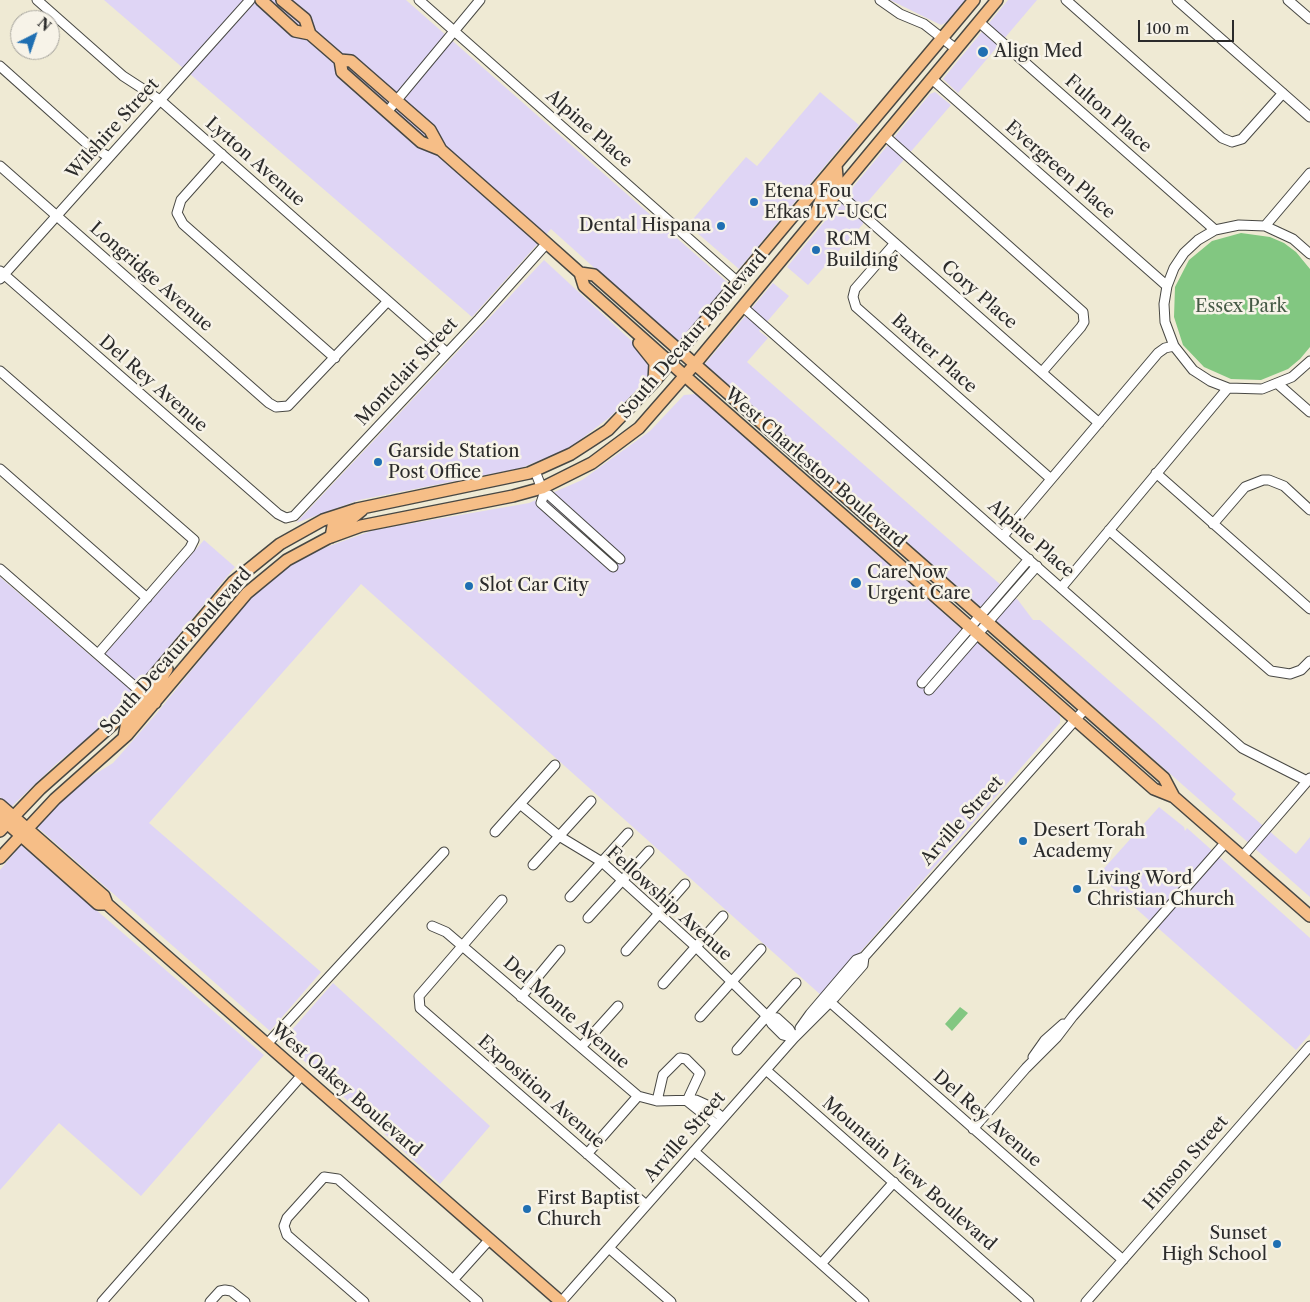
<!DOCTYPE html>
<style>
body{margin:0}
#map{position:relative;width:1310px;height:1302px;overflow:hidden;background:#efead4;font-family:"Libre Caslon Text",serif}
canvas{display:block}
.north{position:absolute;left:10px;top:10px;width:50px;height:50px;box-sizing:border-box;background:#f7f3e8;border:1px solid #a5a39c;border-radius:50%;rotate:41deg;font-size:14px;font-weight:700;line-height:20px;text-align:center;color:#2b2b2b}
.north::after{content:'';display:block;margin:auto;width:18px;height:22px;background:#1f6fb2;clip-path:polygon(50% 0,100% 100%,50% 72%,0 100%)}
.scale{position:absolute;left:1138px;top:20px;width:96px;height:22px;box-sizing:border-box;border:2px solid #2b2b2b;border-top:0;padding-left:6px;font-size:15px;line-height:18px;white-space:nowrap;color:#2b2b2b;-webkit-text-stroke:4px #f7f3e8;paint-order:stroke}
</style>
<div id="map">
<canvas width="1310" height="1302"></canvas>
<div class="north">N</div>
<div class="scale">100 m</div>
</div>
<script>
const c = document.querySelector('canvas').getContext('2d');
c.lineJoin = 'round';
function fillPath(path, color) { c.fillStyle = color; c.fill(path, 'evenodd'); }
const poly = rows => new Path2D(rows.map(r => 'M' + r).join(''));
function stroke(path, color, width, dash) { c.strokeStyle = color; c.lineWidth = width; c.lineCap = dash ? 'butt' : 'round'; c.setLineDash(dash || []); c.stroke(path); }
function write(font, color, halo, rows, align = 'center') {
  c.font = font + ' "Libre Caslon Text",serif'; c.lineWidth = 5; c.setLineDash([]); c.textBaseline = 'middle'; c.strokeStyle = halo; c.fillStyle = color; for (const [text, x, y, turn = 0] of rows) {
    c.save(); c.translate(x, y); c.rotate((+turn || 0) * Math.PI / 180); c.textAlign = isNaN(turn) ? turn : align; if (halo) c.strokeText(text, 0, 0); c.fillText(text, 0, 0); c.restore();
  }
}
fillPath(poly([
 [104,0,406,0,728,283,678,343,551,229,472,317],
 [890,0,966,0,947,22,941,25],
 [1008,0,1037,0,958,93,943,79],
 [820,92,859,125,739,269,688,225,746,157,757,166],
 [935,92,951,105,864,206,863,224,808,285,787,267,930,94],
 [544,260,637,346,652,362,654,372,610,417,568,449,521,468,359,500,296,523],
 [773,283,789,296,759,331,768,338,747,362,1018,600,1033,620,1040,620,1154,720,1236,794,1232,799,1296,854,1310,837,1310,897,705,364],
 [696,394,1060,716,1060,723,822,996,361,584,149,823,321,972,270,1031,36,826,71,789,113,763,157,713,254,593,286,566,321,549,374,530,529,503,582,480,650,431,684,395],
 [204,540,235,567,105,724,56,764,11,807,0,797,0,577,98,662],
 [1159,807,1184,827,1185,831,1187,828,1310,938,1310,1034,1296,1050,1098,875],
 [21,845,264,1055,141,1196,59,1123,0,1190,0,870],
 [333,983,490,1126,440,1184,282,1041]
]), '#dfd5f5');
fillPath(poly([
 [1241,233,1270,237,1284,243,1296,252,1310,269,1310,347,1300,359,1288,369,1261,380,1231,379,1204,367,1183,345,1174,317,1175,287,1189,260,1212,241],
 [960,1007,968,1013,952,1031,945,1024]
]), '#82c781');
const minor = poly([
 [37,0,123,76,160,100,447,353],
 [419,0,738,282],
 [880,0,900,14,924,24,956,49],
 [1066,0,1222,138,1232,142,1242,139,1283,93],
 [1177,0,1310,117],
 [1288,0,1310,19],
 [979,22,1215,230],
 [0,66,86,143,109,157],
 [932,79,1167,286],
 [387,112,480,0],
 [884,135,1083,312,1084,322,1081,327,1042,372],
 [222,154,181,200,177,213,183,224,335,358],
 [0,166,269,403,276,407,288,406,388,301],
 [837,192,1099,423],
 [1265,226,1310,173],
 [895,243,855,289,853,297,856,307,1051,479],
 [1310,254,1293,239,1265,226,1239,225,1215,230,1198,240,1184,253,1174,268,1167,286,1164,304,1165,322,1174,346,1193,370,1210,381,1228,388,1262,389,1292,377,1310,361],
 [0,271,278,514,286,518,294,516,479,319,547,243],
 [0,279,250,0],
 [743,307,1242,748,1307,781],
 [0,371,194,540,190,548,98,654],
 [1278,384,1310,412],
 [0,469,147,598],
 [535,471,544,494,541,503,613,567],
 [1156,473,1310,609],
 [544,494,549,495,620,559],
 [1213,524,1245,487,1263,480,1269,480,1284,486,1310,510],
 [1109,530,1271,671,1290,674,1301,670,1310,661],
 [1003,536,1158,353,1165,348,1174,346],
 [0,569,141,692],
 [1061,588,1228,388],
 [922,683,1029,559],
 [929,690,1037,566],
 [520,804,559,836,602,862,696,947,767,1016,772,1024,783,1035,794,1038],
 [495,832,555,765],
 [1242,857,1310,778],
 [533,865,591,801],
 [570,897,628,833],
 [502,900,419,996,420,1008,646,1205],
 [588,918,649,851],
 [432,926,446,932,638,1096,657,1101,696,1100,707,1105,723,1118],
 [626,951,685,884],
 [663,984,723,916],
 [521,997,560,950],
 [825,1002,830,1002,1123,1260],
 [767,1016,777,1018,789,1029,794,1038],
 [700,1017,761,949],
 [800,1028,810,1014,856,960,864,957,1085,709],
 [267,1044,444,852],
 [582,1046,618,1006],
 [737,1050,796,983],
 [1033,1057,1045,1040,1063,1024],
 [766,1070,1029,1302],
 [657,1101,663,1075,680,1058,686,1059,700,1073,687,1101],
 [687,1101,717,1125],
 [973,1129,1026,1068,1057,1037,1073,1016,1226,842],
 [694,1151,864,1302],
 [587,1154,638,1096],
 [609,1248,671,1302],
 [821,1264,894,1182],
 [453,1280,490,1239],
 [102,1302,302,1075],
 [210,1302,220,1291,225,1290,231,1291,245,1302],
 [364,1302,287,1235,284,1226,287,1218,324,1177,338,1179,478,1302],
 [561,1302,794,1038,835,997,863,965,864,957],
 [1086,1302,1310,1046]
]);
const major = poly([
 [261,0,295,31,310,34],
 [282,0,305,19,310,34,340,60,342,72,421,142,441,150],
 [340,60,351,61,430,130,441,150,534,232,580,273,594,275,672,344,1164,778,1174,797],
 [836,165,837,177,830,186,837,192],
 [815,216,824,191,822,182],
 [580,273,584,286,694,384,1154,789,1174,797,1310,916],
 [639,343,655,363,654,381],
 [331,537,333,526,351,519,362,510],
 [155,703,152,693,167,669],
 [124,737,127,722,145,699,141,692],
 [0,805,104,896,107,904,561,1302],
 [0,817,98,904,107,904],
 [0,831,40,789,112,725,233,582,280,544,323,520,357,509,529,473,571,454,608,430,653,383,974,0],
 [0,858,55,799,127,735,247,593,287,560,328,538,361,526,513,496,542,488,592,463,639,428,695,364,997,0]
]);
stroke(minor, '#484844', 11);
stroke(major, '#484844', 14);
stroke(minor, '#fff', 9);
stroke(major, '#f6be87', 11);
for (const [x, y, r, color] of [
 [983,52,6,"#1f6fb2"],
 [754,202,5,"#1f6fb2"],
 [721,226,5,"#1f6fb2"],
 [816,250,5,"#1f6fb2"],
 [378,462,5,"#1f6fb2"],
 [856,583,6,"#1f6fb2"],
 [469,586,5,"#1f6fb2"],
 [1023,841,5,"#1f6fb2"],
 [1077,889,5,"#1f6fb2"],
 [527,1209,5,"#1f6fb2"],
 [1277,1244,5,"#1f6fb2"]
]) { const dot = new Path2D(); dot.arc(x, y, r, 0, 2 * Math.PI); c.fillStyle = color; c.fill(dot); stroke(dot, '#f7f3e8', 2); }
write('18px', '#2b2b2b', '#f7f3e8', [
 ["Align Med",994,52],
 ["Etena Fou",764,192],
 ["Efkas LV-UCC",764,213],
 ["Dental Hispana",711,226,"right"],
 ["RCM",826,240],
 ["Building",826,261],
 ["Garside Station",388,452],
 ["Post Office",388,473],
 ["CareNow",867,573],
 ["Urgent Care",867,594],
 ["Slot Car City",479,586],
 ["Desert Torah",1033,831],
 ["Academy",1033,852],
 ["Living Word",1087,879],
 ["Christian Church",1087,900],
 ["First Baptist",537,1199],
 ["Church",537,1220],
 ["Sunset",1267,1234,"right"],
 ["High School",1267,1255,"right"]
], 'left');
write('18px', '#2b2b2b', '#f7f3e8', [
 ["Fulton Place",1108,114,41],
 ["Wilshire Street",113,129,-48],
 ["Alpine Place",589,129,41],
 ["Lytton Avenue",255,162,41],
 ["Evergreen Place",1060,170,41],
 ["Longridge Avenue",151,277,41],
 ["Cory Place",979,295,41],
 ["South Decatur Boulevard",693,335,-49],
 ["Baxter Place",934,354,42],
 ["Montclair Street",407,372,-47],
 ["Del Rey Avenue",153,384,41],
 ["West Charleston Boulevard",815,468,41],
 ["Alpine Place",1031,539,41],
 ["South Decatur Boulevard",176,651,-48],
 ["Arville Street",962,821,-48],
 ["Fellowship Avenue",669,904,42],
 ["Del Monte Avenue",566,1013,41],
 ["West Oakey Boulevard",346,1090,41],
 ["Exposition Avenue",541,1092,41],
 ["Del Rey Avenue",987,1119,41],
 ["Arville Street",685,1137,-49],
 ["Hinson Street",1186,1163,-49],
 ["Mountain View Boulevard",909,1174,41]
]);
write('18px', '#455a45', '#f7f3e8', [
 ["Essex Park",1241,307]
]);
</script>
